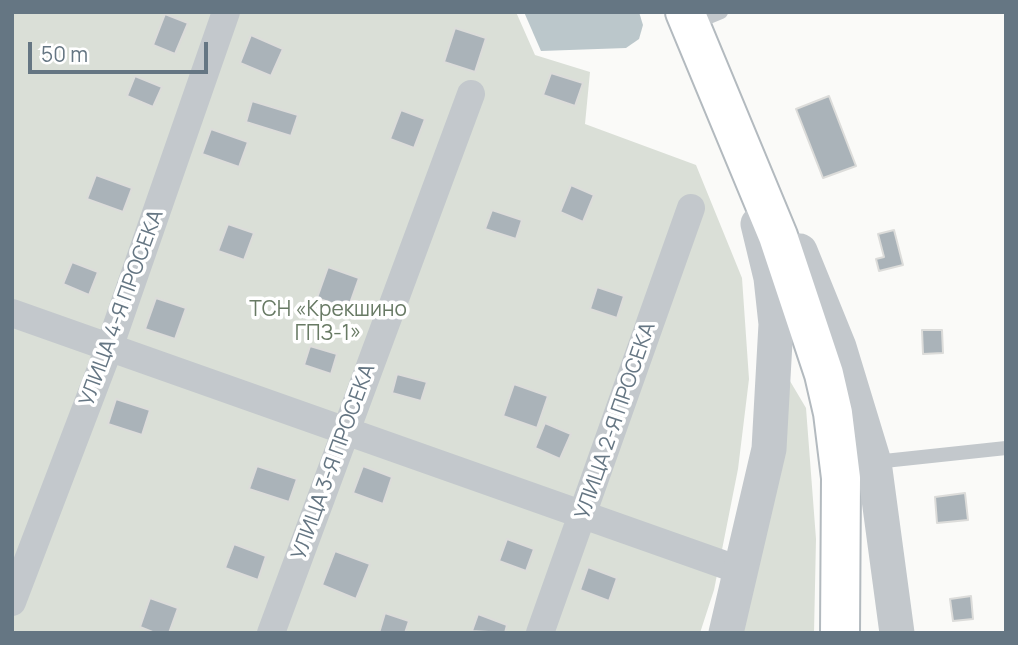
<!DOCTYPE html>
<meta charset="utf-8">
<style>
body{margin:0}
#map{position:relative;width:1018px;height:645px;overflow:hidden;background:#fafaf8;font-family:Manrope,sans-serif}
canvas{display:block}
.frame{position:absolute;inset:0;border:14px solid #657683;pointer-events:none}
.scale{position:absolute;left:28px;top:42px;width:180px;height:32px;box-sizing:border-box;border:4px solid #657683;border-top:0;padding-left:9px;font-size:21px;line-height:24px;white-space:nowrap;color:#657683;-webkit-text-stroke:5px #fff;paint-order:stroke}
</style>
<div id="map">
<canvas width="1018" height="645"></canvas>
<div class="frame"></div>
<div class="scale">50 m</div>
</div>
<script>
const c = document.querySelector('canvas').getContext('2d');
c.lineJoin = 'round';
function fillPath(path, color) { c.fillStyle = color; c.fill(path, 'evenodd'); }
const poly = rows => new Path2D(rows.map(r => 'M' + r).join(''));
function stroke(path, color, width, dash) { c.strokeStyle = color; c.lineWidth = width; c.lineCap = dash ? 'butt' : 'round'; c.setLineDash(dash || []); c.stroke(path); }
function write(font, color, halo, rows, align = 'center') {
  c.font = font + ' Manrope,sans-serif'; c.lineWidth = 7; c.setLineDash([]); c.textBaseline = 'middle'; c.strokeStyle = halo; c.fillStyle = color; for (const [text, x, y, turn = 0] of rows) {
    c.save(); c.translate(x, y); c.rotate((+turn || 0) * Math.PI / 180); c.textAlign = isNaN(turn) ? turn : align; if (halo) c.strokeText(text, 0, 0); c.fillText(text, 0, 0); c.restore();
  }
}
fillPath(poly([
 [12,12,516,12,535,55,590,72,585,124,696,165,742,278,749,379,738,469,714,590,700,633,12,633],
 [790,381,806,408,816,539,814,633,730,633]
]), '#dadfd7');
fillPath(poly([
 [524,12,639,12,643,25,639,39,626,48,541,51]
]), '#bbc7cb');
const building = poly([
 [165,14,188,23,175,54,153,45,165,14],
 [455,28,486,38,475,72,444,62,455,28],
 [251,35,283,49,271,76,240,63,251,35],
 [551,73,583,83,575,106,543,95,551,73],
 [135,76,162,87,153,107,127,96,135,76],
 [829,96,856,166,823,178,796,109,829,96],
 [252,101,298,115,291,136,246,122,252,101],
 [401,110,425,119,414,148,390,139,401,110],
 [211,129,248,142,239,167,202,154,211,129],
 [96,175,132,188,123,212,87,199,96,175],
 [571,185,594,195,583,222,560,212,571,185],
 [492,210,522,220,516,239,485,229,492,210],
 [228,224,254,233,244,260,218,251,228,224],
 [894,230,903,265,879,271,876,259,884,257,878,234,894,230],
 [72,262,98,272,89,295,63,284,72,262],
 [328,267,359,278,348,309,317,298,328,267],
 [597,287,624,296,617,318,590,309,597,287],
 [156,298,186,308,175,339,145,329,156,298],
 [922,330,942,330,943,353,923,354,922,330],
 [310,346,337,354,331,374,304,365,310,346],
 [397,374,427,382,421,401,392,393,397,374],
 [514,384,548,396,537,428,503,416,514,384],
 [116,399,150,410,142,435,108,424,116,399],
 [545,423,571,434,560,459,535,448,545,423],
 [257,466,297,479,289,502,249,489,257,466],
 [363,466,392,477,383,504,353,493,363,466],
 [965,493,968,520,937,523,935,497,965,493],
 [507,539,534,549,526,571,499,561,507,539],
 [234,544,266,556,258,580,225,568,234,544],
 [335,551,370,564,356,599,322,585,335,551],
 [588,567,617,578,609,601,580,590,588,567],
 [971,596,973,619,953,621,950,599,971,596],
 [150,598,178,608,169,633,155,633,140,627,150,598],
 [385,613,409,621,405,633,379,633,385,613],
 [478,614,507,625,505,633,472,631,478,614]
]);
fillPath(building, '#aab3b9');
stroke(building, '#dcdcda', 2);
const secondary = poly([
 [685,12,778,236,824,374,833,413,841,478,840,633]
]);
stroke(secondary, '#b3babf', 42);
stroke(poly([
 [692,24,721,12],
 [875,462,1006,448]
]), '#c3c8cc', 14);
stroke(poly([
 [12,313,742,571],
 [12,602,109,348,226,12],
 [271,633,471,94],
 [540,633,691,208]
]), '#c3c8cc', 28);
stroke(poly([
 [800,251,839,347,874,462,897,633],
 [726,633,769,449,776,324,771,278,758,224]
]), '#c3c8cc', 35);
stroke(secondary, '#fff', 38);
write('21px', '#657683', '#fff', [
 ["УЛИЦА 4-Я ПРОСЕКА",122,308,-70],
 ["УЛИЦА 2-Я ПРОСЕКА",616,421,-71],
 ["УЛИЦА 3-Я ПРОСЕКА",334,462,-70]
]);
write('21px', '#687a64', '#fff', [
 ["ТСН «Крекшино",328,310],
 ["ГПЗ-1»",328,334]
]);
</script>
